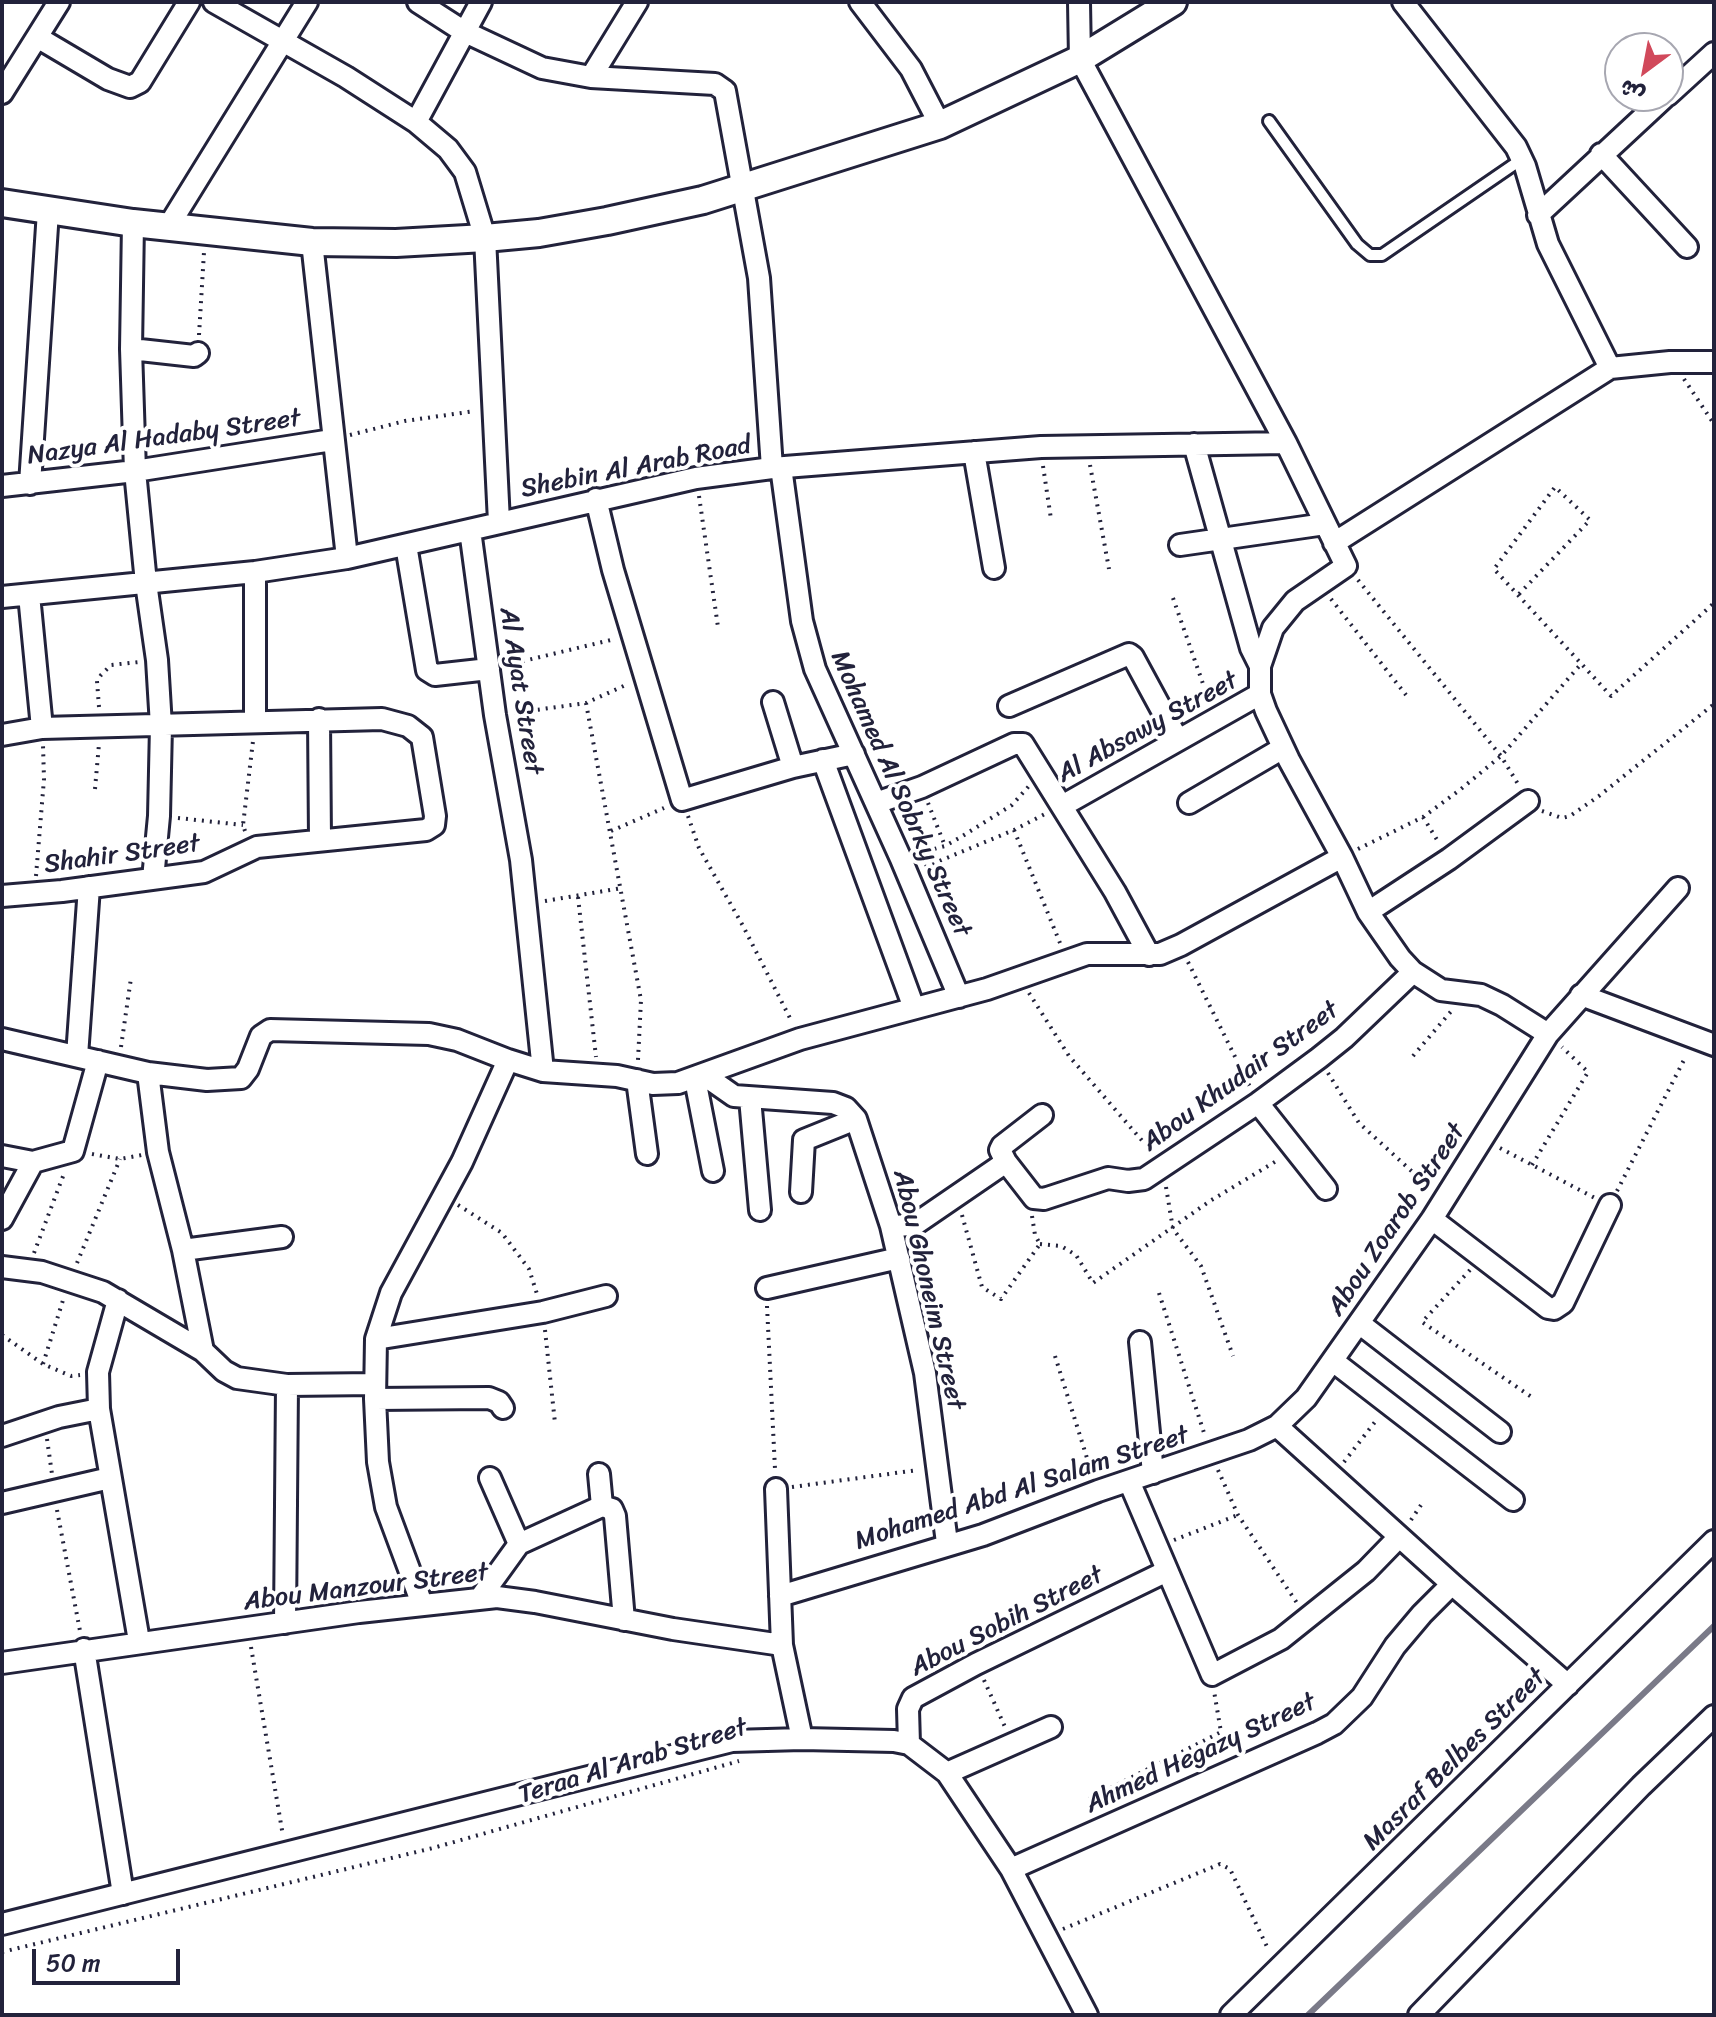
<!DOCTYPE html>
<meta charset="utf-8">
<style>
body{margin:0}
#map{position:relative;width:1716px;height:2017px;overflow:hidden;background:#fff;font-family:Sriracha,"Playpen Sans Arabic",sans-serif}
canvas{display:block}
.frame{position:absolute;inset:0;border:4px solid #22223b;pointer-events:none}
.north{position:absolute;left:1604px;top:32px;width:80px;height:80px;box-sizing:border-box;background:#fff;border:2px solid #a7a7b1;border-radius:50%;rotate:212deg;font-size:22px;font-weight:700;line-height:32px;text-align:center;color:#22223b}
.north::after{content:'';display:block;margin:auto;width:28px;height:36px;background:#d1495b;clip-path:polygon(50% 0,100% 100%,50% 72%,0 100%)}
.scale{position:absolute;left:32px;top:1949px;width:148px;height:36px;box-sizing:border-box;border:4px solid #22223b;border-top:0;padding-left:10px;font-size:24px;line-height:28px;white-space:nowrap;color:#22223b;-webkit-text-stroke:6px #fff;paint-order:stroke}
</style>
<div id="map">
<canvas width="1716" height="2017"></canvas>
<div class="frame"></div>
<div class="north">ش</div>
<div class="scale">50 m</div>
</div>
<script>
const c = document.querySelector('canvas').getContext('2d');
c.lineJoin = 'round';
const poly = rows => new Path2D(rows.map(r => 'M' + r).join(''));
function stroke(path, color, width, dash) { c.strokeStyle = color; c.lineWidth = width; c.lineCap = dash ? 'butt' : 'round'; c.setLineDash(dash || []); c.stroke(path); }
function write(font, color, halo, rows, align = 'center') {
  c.font = font + ' Sriracha,sans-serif'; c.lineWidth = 8; c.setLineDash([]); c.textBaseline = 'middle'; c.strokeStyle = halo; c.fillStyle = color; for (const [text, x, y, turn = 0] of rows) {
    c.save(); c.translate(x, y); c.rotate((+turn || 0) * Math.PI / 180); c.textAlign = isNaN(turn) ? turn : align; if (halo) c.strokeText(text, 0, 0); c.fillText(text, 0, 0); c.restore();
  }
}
stroke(poly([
 [1308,2015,1714,1626]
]), '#7a7a88', 6);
const service = poly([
 [1269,121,1357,244,1370,255,1382,255,1522,159]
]);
const minor = poly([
 [214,2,346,77,416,122,448,149,465,172,485,238,499,522],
 [418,2,463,31,542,68,591,77,715,84,725,91,759,278,772,468],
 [860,2,911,69,940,125],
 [1079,2,1080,59,1286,443,1346,566,1295,601,1273,628,1260,666,1260,694,1266,711,1289,760,1342,857,1368,912,1400,958,1413,972,1441,990,1481,995,1502,1005,1548,1034],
 [1403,2,1516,147,1525,166,1548,244,1610,368,1670,362,1714,362],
 [37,37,108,79,130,87,140,82,189,2],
 [591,77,637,2],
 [2,93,59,2],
 [1668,95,1714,53],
 [416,122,481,2],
 [1601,154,1687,247],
 [1538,215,1666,96],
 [133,223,131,349,135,471,146,583,157,660,161,726,159,816,153,879],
 [168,227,307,2],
 [312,242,347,558],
 [131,349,194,356,198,353],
 [1194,444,1251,648,1260,666],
 [974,452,994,568],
 [781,467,802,621,815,669,901,859,959,997],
 [30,484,48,211],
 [2,486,135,471,332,440],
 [596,499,613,570,682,800,793,767,854,754],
 [470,530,495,715,521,860,543,1071],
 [1334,543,1610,368],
 [406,545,427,670,435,675,489,669],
 [1180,545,1325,524],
 [255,572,255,722],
 [29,595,42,728],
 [2,597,255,572,347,558,696,478,772,468,1041,447,1286,443],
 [773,702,793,767],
 [1009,706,1129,654,1133,657,1178,740],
 [319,719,320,840],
 [2,735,42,728,382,719,408,726,422,737,435,816,434,825,426,830,257,847,204,872,62,891,2,896],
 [823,760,914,1008],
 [876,803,922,787,1014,744,1023,744,1115,892,1149,955],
 [1189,803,1283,748],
 [1062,806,1260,694],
 [1368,912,1449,859,1528,801],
 [1581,995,1714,1045],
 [2,1039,148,1073,207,1080,241,1078,248,1069,261,1036,270,1030,429,1034,457,1040,508,1060,543,1071,617,1076,653,1084,678,1083,800,1039,987,989,1087,954,1160,954,1181,945,1342,857],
 [77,1056,89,887],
 [148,1073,158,1152,183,1250,203,1351],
 [704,1075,734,1096,833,1103,846,1108,856,1119,891,1226,925,1373,947,1543],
 [695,1079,713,1171],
 [637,1080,647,1154],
 [750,1098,760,1210],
 [1258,1103,1326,1189],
 [1042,1115,1002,1146,1000,1150,1006,1162,1034,1198,1044,1199,1108,1178,1128,1181,1144,1179,1258,1103,1319,1058,1344,1038,1413,972],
 [2,1156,33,1162,73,1151,98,1061],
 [801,1192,804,1140,856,1119],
 [2,1219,33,1162],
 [1432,1219,1548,1308,1554,1309,1563,1303,1610,1205],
 [891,1226,914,1225,1006,1162],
 [183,1250,282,1237],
 [2,1267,42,1272,103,1292,203,1351,224,1371,237,1378,287,1385],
 [767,1288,899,1258],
 [118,1300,98,1372,99,1409,139,1641],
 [1359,1323,1500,1432],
 [376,1339,543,1312,606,1296],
 [1140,1342,1153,1473],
 [1333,1361,1513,1500],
 [375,1399,489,1398,499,1402,503,1408],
 [1277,1426,1452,1584,1568,1685],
 [2,1436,59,1417,99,1409],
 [599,1474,602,1506],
 [490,1478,519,1544],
 [1129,1481,1212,1675,1281,1639,1366,1571,1399,1537],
 [776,1489,782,1645,802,1739],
 [2,1503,110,1478],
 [602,1506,612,1509,615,1516,624,1620],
 [780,1596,983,1535,1098,1491,1249,1440,1277,1426,1306,1398,1432,1219,1548,1034,1678,888],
 [480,1598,519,1544,602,1506],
 [422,1604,386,1507,378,1462,375,1399,376,1339,391,1293,462,1162,508,1060],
 [285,1623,287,1385,375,1384],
 [84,1649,123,1894],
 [2,1663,359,1612,497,1597,535,1602,673,1629,782,1645],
 [909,1744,908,1709,913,1698,976,1664,1167,1571],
 [947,1773,1051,1727],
 [1011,1869,1317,1733,1334,1724,1362,1697,1395,1646,1422,1614,1452,1584],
 [2,1924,732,1741,802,1739,894,1741,909,1744,947,1773,1011,1869,1087,2015],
 [1231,2015,1714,1541],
 [1419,2015,1641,1786,1714,1716]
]);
const tertiary = poly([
 [2,203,133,223,312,242,396,243,485,238,539,233,607,221,703,200,940,125,1080,59,1173,2]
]);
stroke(service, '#22223b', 16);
stroke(minor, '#22223b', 26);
stroke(tertiary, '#22223b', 32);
stroke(poly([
 [199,335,204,252],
 [1684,379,1714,424],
 [350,435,405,421,475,411],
 [1090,465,1109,569],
 [1043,466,1051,519],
 [699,496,718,627],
 [1714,551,1714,553],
 [1358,580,1501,756,1518,784],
 [1519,594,1590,520,1555,487,1494,569,1611,696,1714,603],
 [1173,598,1209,701],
 [1331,599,1406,695],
 [507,665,615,639],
 [586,703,641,1000,638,1060],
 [99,707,97,681,101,675,111,665,139,662],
 [514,713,586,703,628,684],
 [95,789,99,744],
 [928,803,945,846],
 [1542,811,1562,818,1570,816,1599,796,1714,704],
 [688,816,699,848,743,926,792,1022],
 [1423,817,1439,843],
 [178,818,243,825],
 [1014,830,1060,943],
 [245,831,243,825,253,741],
 [611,831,664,808],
 [1358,849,1423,817,1461,789,1501,756,1581,664],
 [919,853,945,846,961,837,1012,805,1029,786],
 [925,867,1014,830,1045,814],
 [36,876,44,779,43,745],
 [578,897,596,1057],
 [545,901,622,888],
 [1188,962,1250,1087],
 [1029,993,1069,1056,1151,1151],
 [121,1047,131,978],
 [1413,1056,1453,1009],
 [1328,1073,1359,1123,1430,1188],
 [1500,1148,1595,1198],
 [92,1154,120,1159,142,1155],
 [1532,1165,1588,1072,1562,1047],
 [1166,1187,1173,1229,1201,1266,1233,1356],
 [1617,1191,1686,1056],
 [458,1205,502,1233,529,1269,537,1294],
 [962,1215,982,1287,1001,1299,1040,1244],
 [1032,1216,1035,1235,1040,1244],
 [1040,1244,1061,1246,1076,1255,1093,1283,1210,1201,1278,1160],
 [34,1253,65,1171],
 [77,1263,120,1159],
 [1470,1270,1422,1322,1533,1398],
 [1159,1293,1205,1436],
 [767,1306,775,1469],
 [545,1330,555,1423],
 [2,1335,43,1364,71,1376,80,1375],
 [1055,1356,1092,1474],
 [43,1364,64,1297],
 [47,1439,52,1474],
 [1344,1462,1378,1418],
 [1218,1470,1238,1515,1297,1603],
 [792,1487,918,1470],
 [57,1510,80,1631],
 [1411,1520,1423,1502],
 [1174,1540,1238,1515],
 [251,1647,283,1836],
 [984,1680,1005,1727],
 [1089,1799,1221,1732,1214,1691],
 [1063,1929,1220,1864,1230,1869,1269,1951],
 [2,1952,433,1848,739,1761]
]), '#22223b', 4, [2, 6]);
stroke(service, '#fff', 10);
stroke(minor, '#fff', 20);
stroke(tertiary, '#fff', 26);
write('26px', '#22223b', '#fff', [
 ["Nazya Al Hadaby Street",164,438,-8],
 ["Shebin Al Arab Road",636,468,-11],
 ["Al Ayat Street",520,691,81],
 ["Al Absawy Street",1148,728,-29],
 ["Mohamed Al Sobrky Street",900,794,66],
 ["Shahir Street",122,855,-8],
 ["Abou Khudair Street",1241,1077,-36],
 ["Abou Zoarob Street",1397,1220,-56],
 ["Abou Ghoneim Street",928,1290,77],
 ["Mohamed Abd Al Salam Street",1022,1489,-18],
 ["Abou Manzour Street",366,1588,-7],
 ["Abou Sobih Street",1007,1622,-27],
 ["Ahmed Hegazy Street",1201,1754,-25],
 ["Masraf Belbes Street",1455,1760,-45],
 ["Teraa Al Arab Street",633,1762,-17]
]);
</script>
